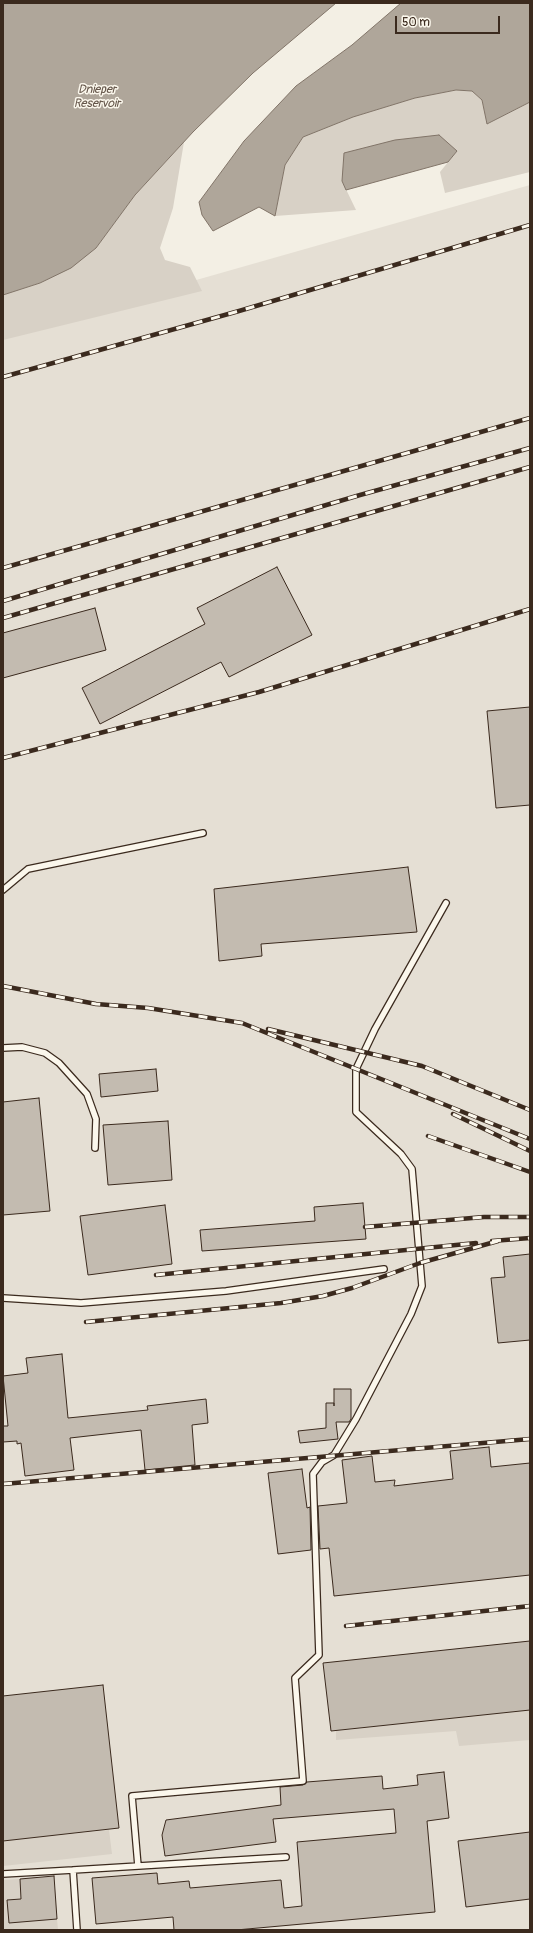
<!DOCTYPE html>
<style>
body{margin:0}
#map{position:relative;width:533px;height:1933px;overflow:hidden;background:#f3efe4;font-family:Pangolin,sans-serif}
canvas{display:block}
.frame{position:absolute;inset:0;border:4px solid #3b2a1e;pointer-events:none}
.scale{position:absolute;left:395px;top:16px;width:105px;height:18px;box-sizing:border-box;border:2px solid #3b2a1e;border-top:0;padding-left:5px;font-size:12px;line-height:14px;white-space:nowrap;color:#3b2a1e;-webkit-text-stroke:3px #fbf7ec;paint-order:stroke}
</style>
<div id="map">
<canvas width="533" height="1933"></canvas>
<div class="frame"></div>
<div class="scale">50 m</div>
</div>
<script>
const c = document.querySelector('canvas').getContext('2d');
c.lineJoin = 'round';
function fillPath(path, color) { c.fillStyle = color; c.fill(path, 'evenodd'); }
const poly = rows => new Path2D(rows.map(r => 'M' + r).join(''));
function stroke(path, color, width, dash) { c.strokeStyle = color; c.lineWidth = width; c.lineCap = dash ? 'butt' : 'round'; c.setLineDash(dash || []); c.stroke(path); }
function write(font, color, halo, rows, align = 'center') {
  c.font = font + ' Pangolin,sans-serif'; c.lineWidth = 3; c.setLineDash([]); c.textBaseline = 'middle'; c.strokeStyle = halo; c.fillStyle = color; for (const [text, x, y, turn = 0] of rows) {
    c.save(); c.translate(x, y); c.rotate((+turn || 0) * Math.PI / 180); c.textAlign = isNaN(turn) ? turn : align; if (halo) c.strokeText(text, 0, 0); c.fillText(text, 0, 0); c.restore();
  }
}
fillPath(poly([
 [530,185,530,1930,3,1930,3,335]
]), '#e5dfd4');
fillPath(poly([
 [456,90,472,91,482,100,488,124,530,102,530,172,445,193,440,172,457,151,342,181,356,210,275,216,285,165,303,137,353,117,415,98],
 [184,142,173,208,160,248,165,260,190,267,202,291,3,340,3,295,40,283,96,248,135,195],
 [530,1710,530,1740,459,1746,456,1731,336,1740,336,1731],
 [109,1830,112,1854,3,1866,3,1841],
 [20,1879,21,1899,7,1900,9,1922,57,1919,58,1930,3,1930,3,1880]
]), '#d8d1c6');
const water = poly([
 [3,3,336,3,253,73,193,132,135,195,96,248,71,268,40,283,3,295,3,3],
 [401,3,530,3,530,102,487,124,482,100,472,91,456,90,415,98,353,117,303,137,285,165,275,216,259,207,213,231,202,215,199,202,244,141,296,86,352,45,401,3],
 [439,135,457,151,448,162,346,190,342,181,344,153,395,140,439,135]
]);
fillPath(water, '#afa69a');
stroke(water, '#817468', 1);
const building = poly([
 [277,567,312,635,229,677,221,662,100,724,82,688,205,624,197,608,277,567],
 [95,608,106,650,3,678,3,633,95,608],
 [530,707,530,805,496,808,487,711,530,707],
 [408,867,417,932,261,944,262,956,219,961,214,889,408,867],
 [156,1069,158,1091,101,1097,99,1074,156,1069],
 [39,1098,50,1211,3,1215,3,1102,39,1098],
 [168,1121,172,1180,108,1185,103,1125,168,1121],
 [363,1203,366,1239,202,1251,200,1230,315,1221,314,1207,363,1203],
 [165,1205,172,1264,88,1275,80,1216,165,1205],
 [530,1254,530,1340,498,1343,491,1278,505,1277,503,1257,530,1254],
 [62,1354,68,1418,148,1410,147,1406,206,1399,208,1423,192,1425,195,1465,145,1470,141,1430,70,1438,74,1470,25,1476,21,1443,17,1444,17,1441,3,1442,3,1426,8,1426,3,1376,28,1373,26,1358,62,1354],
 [334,1389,351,1389,351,1419,349,1422,336,1422,338,1439,300,1443,298,1431,326,1428,326,1403,334,1403,334,1406,334,1389],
 [489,1447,491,1467,530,1463,530,1575,334,1596,329,1548,320,1549,318,1506,347,1503,342,1460,372,1456,375,1482,395,1480,394,1486,453,1479,450,1451,489,1447],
 [302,1469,307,1508,310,1507,311,1550,278,1554,268,1473,302,1469],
 [530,1641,530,1710,331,1731,323,1663,530,1641],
 [103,1685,119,1828,3,1841,3,1696,103,1685],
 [444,1772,449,1818,427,1821,435,1912,236,1930,174,1930,173,1917,96,1924,92,1878,157,1873,158,1884,189,1881,190,1888,281,1880,284,1908,302,1906,297,1842,396,1833,394,1809,273,1819,276,1842,165,1856,162,1835,166,1820,281,1805,280,1787,303,1785,307,1782,382,1776,383,1789,418,1785,417,1775,444,1772],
 [530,1832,530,1899,466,1907,458,1841,530,1832],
 [54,1876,57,1919,9,1923,7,1900,21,1899,20,1879,54,1876]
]);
fillPath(building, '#c3bbb0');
stroke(building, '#3b2a1e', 1);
const lane = poly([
 [3,890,28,869,203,833],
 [3,1048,22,1047,45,1053,59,1063,87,1094,96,1119,95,1148],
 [3,1298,81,1303,226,1291,384,1269],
 [138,1866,132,1796,303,1781,295,1678,319,1655,313,1474,322,1462,334,1455,356,1419,411,1314,422,1286,412,1169,401,1154,356,1112,356,1069,375,1029,446,903],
 [3,1874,73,1870],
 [77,1930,73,1870,286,1857]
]);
stroke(lane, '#3b2a1e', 8);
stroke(lane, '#fbf7ec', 5.5);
const rail = poly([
 [3,377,239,311,530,225],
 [3,568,530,418],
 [3,601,360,495,530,448],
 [3,618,530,467],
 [3,758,259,692,530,609],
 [3,986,96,1004,148,1008,242,1023,530,1139],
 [268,1029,422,1066,530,1110],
 [453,1114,530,1151],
 [428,1136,530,1172],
 [365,1227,484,1217,530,1217],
 [492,1241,530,1238],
 [156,1275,476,1243],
 [86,1322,281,1303,323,1296,352,1288,420,1263,498,1241],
 [3,1484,530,1439],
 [346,1626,530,1606]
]);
stroke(rail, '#3b2a1e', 4.5);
stroke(rail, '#fbf7ec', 3, [9]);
write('italic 12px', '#645549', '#fbf7ec', [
 ["Dnieper",97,90],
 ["Reservoir",97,104]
]);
</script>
